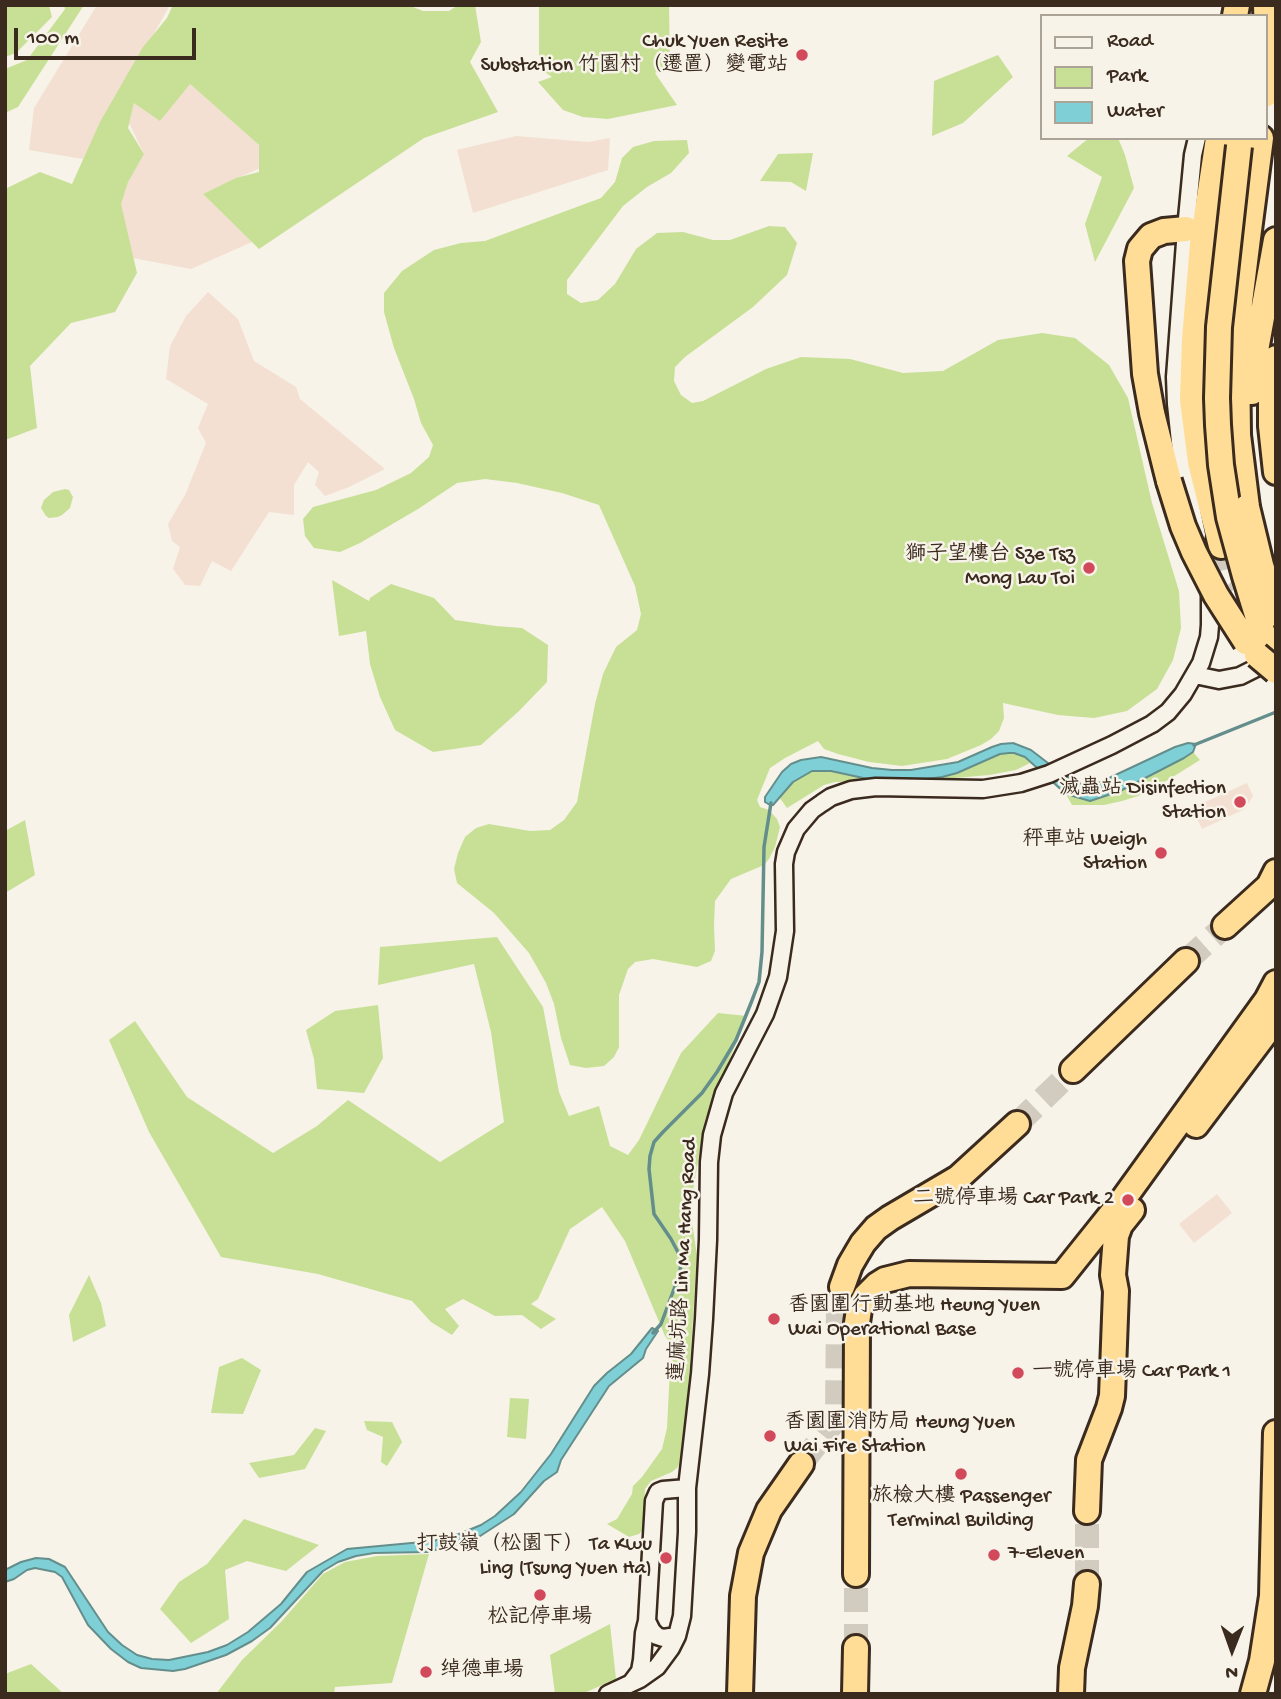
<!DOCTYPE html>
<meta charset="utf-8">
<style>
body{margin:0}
#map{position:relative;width:1281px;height:1699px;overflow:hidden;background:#f7f3e8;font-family:"Gochi Hand",sans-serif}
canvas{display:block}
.frame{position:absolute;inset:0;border:7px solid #3b2a1e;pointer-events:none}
.legend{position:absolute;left:1040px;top:14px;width:228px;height:126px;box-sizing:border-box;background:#f7f3e8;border:2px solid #aca397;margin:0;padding:9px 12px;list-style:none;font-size:21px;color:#3b2a1e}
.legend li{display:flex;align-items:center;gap:14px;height:35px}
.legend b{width:35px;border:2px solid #aca397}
.north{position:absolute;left:1197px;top:1615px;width:70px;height:70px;-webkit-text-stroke:5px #f7f3e8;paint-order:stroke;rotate:181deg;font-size:19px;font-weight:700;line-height:28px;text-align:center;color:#3b2a1e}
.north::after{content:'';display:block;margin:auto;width:24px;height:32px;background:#3b2a1e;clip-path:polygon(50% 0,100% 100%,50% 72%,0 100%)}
.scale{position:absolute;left:14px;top:28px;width:182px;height:32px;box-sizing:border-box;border:4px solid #3b2a1e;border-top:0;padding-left:9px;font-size:21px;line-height:24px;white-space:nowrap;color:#3b2a1e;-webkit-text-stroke:5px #f7f3e8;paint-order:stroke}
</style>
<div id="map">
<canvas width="1281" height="1699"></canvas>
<div class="frame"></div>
<ul class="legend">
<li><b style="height:9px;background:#f7f3e8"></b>Road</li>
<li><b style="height:19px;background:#c7e096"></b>Park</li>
<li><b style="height:19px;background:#7fd0d6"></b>Water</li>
</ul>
<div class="north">N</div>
<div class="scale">100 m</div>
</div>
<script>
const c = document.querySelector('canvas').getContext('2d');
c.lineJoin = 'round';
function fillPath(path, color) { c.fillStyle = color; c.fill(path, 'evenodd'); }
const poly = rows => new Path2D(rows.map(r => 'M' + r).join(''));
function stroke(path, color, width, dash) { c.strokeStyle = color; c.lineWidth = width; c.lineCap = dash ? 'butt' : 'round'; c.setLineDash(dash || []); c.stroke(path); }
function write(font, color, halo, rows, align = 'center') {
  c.font = font + ' "Gochi Hand","LXGW WenKai TC",sans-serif'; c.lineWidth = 5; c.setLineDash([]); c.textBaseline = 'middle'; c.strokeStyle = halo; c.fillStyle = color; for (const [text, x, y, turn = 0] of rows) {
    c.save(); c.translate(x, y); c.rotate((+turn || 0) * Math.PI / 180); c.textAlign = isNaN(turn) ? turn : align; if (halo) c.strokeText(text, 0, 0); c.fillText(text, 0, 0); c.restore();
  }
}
fillPath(poly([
 [97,5,170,5,83,159,29,150,34,108],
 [190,84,259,145,260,168,203,194,252,242,191,269,133,258,116,201,144,154,129,123,134,103],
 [516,136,588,142,610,138,608,170,473,213,457,150],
 [208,292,238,319,254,361,296,387,300,399,385,469,349,487,325,496,315,485,319,472,308,462,294,485,294,515,269,512,231,571,212,561,200,586,185,585,173,569,180,547,172,541,168,524,185,495,206,443,198,428,208,404,166,379,170,346,186,316],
 [1247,783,1253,796,1245,809,1202,829,1192,808],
 [1217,1194,1232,1213,1194,1243,1179,1224]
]), '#f3e0d2');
fillPath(poly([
 [5,5,49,5,52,17,16,53,5,57],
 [64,5,84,5,18,107,5,113,5,69,27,60,65,9],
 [173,5,408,5,423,11,449,11,458,5,475,5,481,42,470,62,498,112,424,138,259,249,203,194,236,178,259,172,259,145,190,84,160,121,134,103,128,128,144,154,128,182,121,204,137,273,115,312,71,323,30,366,37,428,5,440,5,189,40,172,72,184,100,122,143,47,167,18],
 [539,5,669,5,670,65,655,73,677,105,608,119,583,117,563,110,538,82,552,77,539,68],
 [998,55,1013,77,963,123,932,136,934,81],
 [1089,138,1118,138,1125,155,1134,188,1095,262,1085,224,1102,177,1067,156],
 [687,140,689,153,671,173,647,187,623,206,567,280,567,294,581,303,598,300,615,284,636,249,657,233,683,232,713,240,730,240,769,226,785,227,797,243,787,275,753,307,685,357,675,367,674,381,681,395,692,403,703,401,766,369,801,357,850,359,903,373,943,371,998,340,1042,333,1075,338,1109,365,1128,398,1152,503,1179,591,1181,628,1173,660,1157,689,1127,711,1094,718,1058,715,1003,703,1004,718,999,731,991,739,981,745,947,759,902,766,869,762,838,754,824,749,818,741,785,758,770,768,757,800,760,807,769,810,777,819,780,827,775,847,769,859,764,865,731,879,715,901,714,925,715,951,711,961,697,967,653,959,635,962,628,969,619,995,619,1047,614,1057,604,1066,586,1068,570,1065,561,1038,554,1004,546,983,529,953,494,913,457,883,454,869,458,853,465,837,476,828,489,824,530,831,550,830,564,820,577,802,595,704,603,674,616,647,637,630,641,614,635,586,599,505,562,493,517,483,485,479,457,483,418,509,360,543,340,552,314,548,305,536,303,519,313,507,376,490,411,473,429,457,433,445,421,423,414,399,394,348,384,312,384,293,402,271,434,250,461,243,485,241,601,198,615,182,622,158,633,147,654,141],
 [813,153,806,191,791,182,760,181,778,154],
 [65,489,69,490,73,497,70,508,62,515,58,517,49,518,46,516,41,508,44,500,53,492],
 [332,580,369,601,370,598,391,584,434,598,455,620,496,626,522,628,548,645,547,682,519,711,481,745,433,752,395,730,380,697,370,664,366,631,339,636],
 [1193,752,1200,760,1163,783,1138,796,1122,801,1104,805,1072,805,1066,794,1090,801,1120,791],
 [1014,753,1025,757,1030,763,1016,770,989,775,932,780,835,782,824,785,787,808,779,797,793,782,811,771,831,771,868,779,917,780,963,770,1000,754],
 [25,820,35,875,5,893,5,831],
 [497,937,543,1007,559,1092,569,1116,599,1106,610,1146,628,1155,639,1140,681,1053,718,1013,747,1016,705,1120,690,1209,697,1255,690,1365,682,1456,678,1467,672,1472,651,1481,645,1489,643,1530,639,1534,629,1537,607,1524,617,1519,632,1494,633,1486,642,1477,662,1449,667,1428,670,1368,673,1359,689,1364,665,1336,625,1241,602,1207,570,1229,538,1299,531,1304,556,1319,541,1329,522,1315,495,1316,463,1299,445,1309,459,1326,452,1335,431,1322,412,1301,318,1274,221,1257,149,1132,109,1040,135,1021,187,1097,273,1153,317,1126,348,1100,440,1162,504,1122,491,1032,474,964,378,985,380,947],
 [378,1005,383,1058,364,1093,317,1089,314,1059,306,1030,335,1011],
 [89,1275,101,1303,106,1326,73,1342,69,1315],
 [242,1358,261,1370,243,1414,211,1413,219,1367],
 [510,1398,529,1399,526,1439,507,1437],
 [364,1421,392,1422,402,1442,387,1466,381,1462,383,1437,367,1430],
 [315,1428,326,1431,305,1469,259,1478,249,1463,294,1455],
 [244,1519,319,1545,286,1571,247,1561,225,1570,229,1619,191,1643,160,1609,179,1582,207,1564],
 [429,1554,392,1683,335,1687,334,1694,216,1694,242,1660,281,1622,323,1574,345,1562,377,1556],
 [610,1624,616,1679,582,1694,555,1694,550,1655],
 [31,1664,64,1694,5,1694,5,1674]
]), '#c7e096');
const water = poly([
 [1013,743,1031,750,1057,770,1075,782,1092,786,1175,747,1188,743,1196,744,1193,752,1184,758,1120,791,1090,801,1066,794,1025,757,1014,753,1009,753,1000,754,957,773,942,777,917,780,868,779,831,771,812,771,793,782,773,805,770,805,765,802,765,797,782,772,791,764,801,760,821,757,872,768,892,770,911,770,958,762,992,747,1001,744,1013,743],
 [652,1328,658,1331,646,1349,643,1358,609,1386,561,1460,557,1472,544,1481,514,1514,474,1540,427,1552,374,1553,356,1556,338,1562,323,1571,270,1628,252,1641,226,1655,185,1669,173,1671,141,1668,128,1662,111,1649,88,1625,62,1577,55,1572,35,1568,27,1570,14,1579,5,1582,5,1570,21,1562,36,1558,49,1559,65,1567,108,1632,122,1645,137,1655,152,1659,169,1660,208,1652,227,1645,248,1632,281,1604,307,1572,347,1549,433,1541,459,1534,481,1525,495,1516,521,1492,551,1454,594,1386,607,1373,631,1354,652,1328]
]);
fillPath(water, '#7fd0d6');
stroke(water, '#648e8c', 2);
stroke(poly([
 [1194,745,1276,712],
 [653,1333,661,1324,680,1273,681,1258,671,1239,654,1214,649,1169,650,1156,654,1142,663,1132,702,1093,717,1072,736,1040,751,1003,759,982,762,952,764,847,771,803]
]), '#648e8c', 3.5);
stroke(poly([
 [1221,546,1228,571,1240,583],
 [1186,961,1225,926],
 [1017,1124,1073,1070],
 [801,1464,837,1418,838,1304,842,1287],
 [1087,1584,1087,1511],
 [856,1648,856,1574]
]), '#d1cbc0', 24, [24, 12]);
const minor = poly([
 [1197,535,1182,461,1176,404,1175,377,1186,229,1193,155,1197,138],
 [1195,675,1219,680,1240,676,1262,665],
 [647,1621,652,1631,657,1636,663,1638,677,1636],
 [631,1683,640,1671,642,1660,644,1633,647,1621,654,1501,658,1492,663,1490,687,1488],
 [608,1694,640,1679,657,1667,671,1648,677,1636,682,1616,687,1532,687,1488,700,1374,704,1319,708,1240,709,1162,712,1135,724,1093,765,1014,778,977,785,931,784,864,786,852,796,829,812,810,822,803,831,797,851,790,876,787,983,789,1021,783,1049,774,1112,745,1152,724,1168,712,1183,694,1201,663,1209,637,1210,625,1210,594]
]);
const highway = poly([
 [1266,5,1267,42,1266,80],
 [1235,16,1237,5],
 [1218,138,1202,244,1194,340,1192,400,1200,462,1221,546],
 [1276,358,1271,402,1271,426,1276,472],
 [1252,392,1253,367,1276,240],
 [1169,481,1152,413,1145,374,1137,261,1140,249,1151,236,1164,231,1186,229],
 [1247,507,1238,435,1237,354,1240,302,1248,238,1261,138],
 [1261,628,1268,648],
 [1225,926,1269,886,1276,872],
 [1073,1070,1186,961],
 [1196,1125,1276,1019],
 [842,1287,850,1265,857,1253,863,1243,876,1228,890,1218,958,1178,1017,1124],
 [1087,1511,1089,1460,1109,1408,1112,1396,1116,1291,1113,1275,1116,1236,1120,1225,1132,1210],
 [856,1574,857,1323,859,1309,866,1296,877,1285,885,1280,909,1274,1062,1276,1122,1201,1267,1000,1276,983],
 [740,1694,743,1596,751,1553,769,1510,801,1464],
 [855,1694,856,1648],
 [1071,1694,1072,1668,1085,1606,1087,1584],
 [1253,1694,1262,1661,1272,1596,1276,1433]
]);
stroke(minor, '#3b2a1e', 21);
stroke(highway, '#3b2a1e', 30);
stroke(minor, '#f7f3e8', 16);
stroke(highway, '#ffdd96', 24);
const highwayBridge = poly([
 [1265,95,1266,80],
 [1239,146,1219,327,1217,398,1218,425,1221,465,1229,517,1245,576,1261,628],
 [1169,481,1183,526,1194,552,1216,595,1246,642],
 [1247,507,1261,565,1276,614],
 [1257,655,1276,671]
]);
stroke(highwayBridge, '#3b2a1e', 30, []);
stroke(highwayBridge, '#ffdd96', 24);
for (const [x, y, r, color] of [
 [802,55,7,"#d1495b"],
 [1089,568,7,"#d1495b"],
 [1240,802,7,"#d1495b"],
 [1161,853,7,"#d1495b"],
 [1128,1200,7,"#d1495b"],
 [774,1319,7,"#d1495b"],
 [1018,1373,7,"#d1495b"],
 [770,1436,7,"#d1495b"],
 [961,1474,7,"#d1495b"],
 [994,1555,7,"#d1495b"],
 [666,1558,7,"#d1495b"],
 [540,1595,7,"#d1495b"],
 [426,1672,7,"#d1495b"]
]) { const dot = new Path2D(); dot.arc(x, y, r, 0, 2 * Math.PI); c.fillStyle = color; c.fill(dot); stroke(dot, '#f7f3e8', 2.5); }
write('21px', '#3b2a1e', '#f7f3e8', [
 ["Chuk Yuen Resite",788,43],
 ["Substation 竹園村（遷置）變電站",788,67],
 ["獅子望樓台 Sze Tsz",1075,556],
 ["Mong Lau Toi",1075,580],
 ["滅蟲站 Disinfection",1226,790],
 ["Station",1226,814],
 ["秤車站 Weigh",1147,841],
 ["Station",1147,865],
 ["二號停車場 Car Park 2",1114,1200],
 ["香園圍行動基地 Heung Yuen",788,1307,"left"],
 ["Wai Operational Base",788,1331,"left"],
 ["一號停車場 Car Park 1",1032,1373,"left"],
 ["香園圍消防局 Heung Yuen",784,1424,"left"],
 ["Wai Fire Station",784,1448,"left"],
 ["旅檢大樓 Passenger",961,1498,"center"],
 ["Terminal Building",961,1522,"center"],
 ["打鼓嶺（松園下） Ta Kwu",652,1546],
 ["Ling (Tsung Yuen Ha)",652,1570],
 ["7-Eleven",1008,1555,"left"],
 ["松記停車場",540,1619,"center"],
 ["绰德車場",440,1672,"left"]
], 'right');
write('21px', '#3b2a1e', '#f7f3e8', [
 ["蓮麻坑路 Lin Ma Hang Road",685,1260,-87]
]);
</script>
